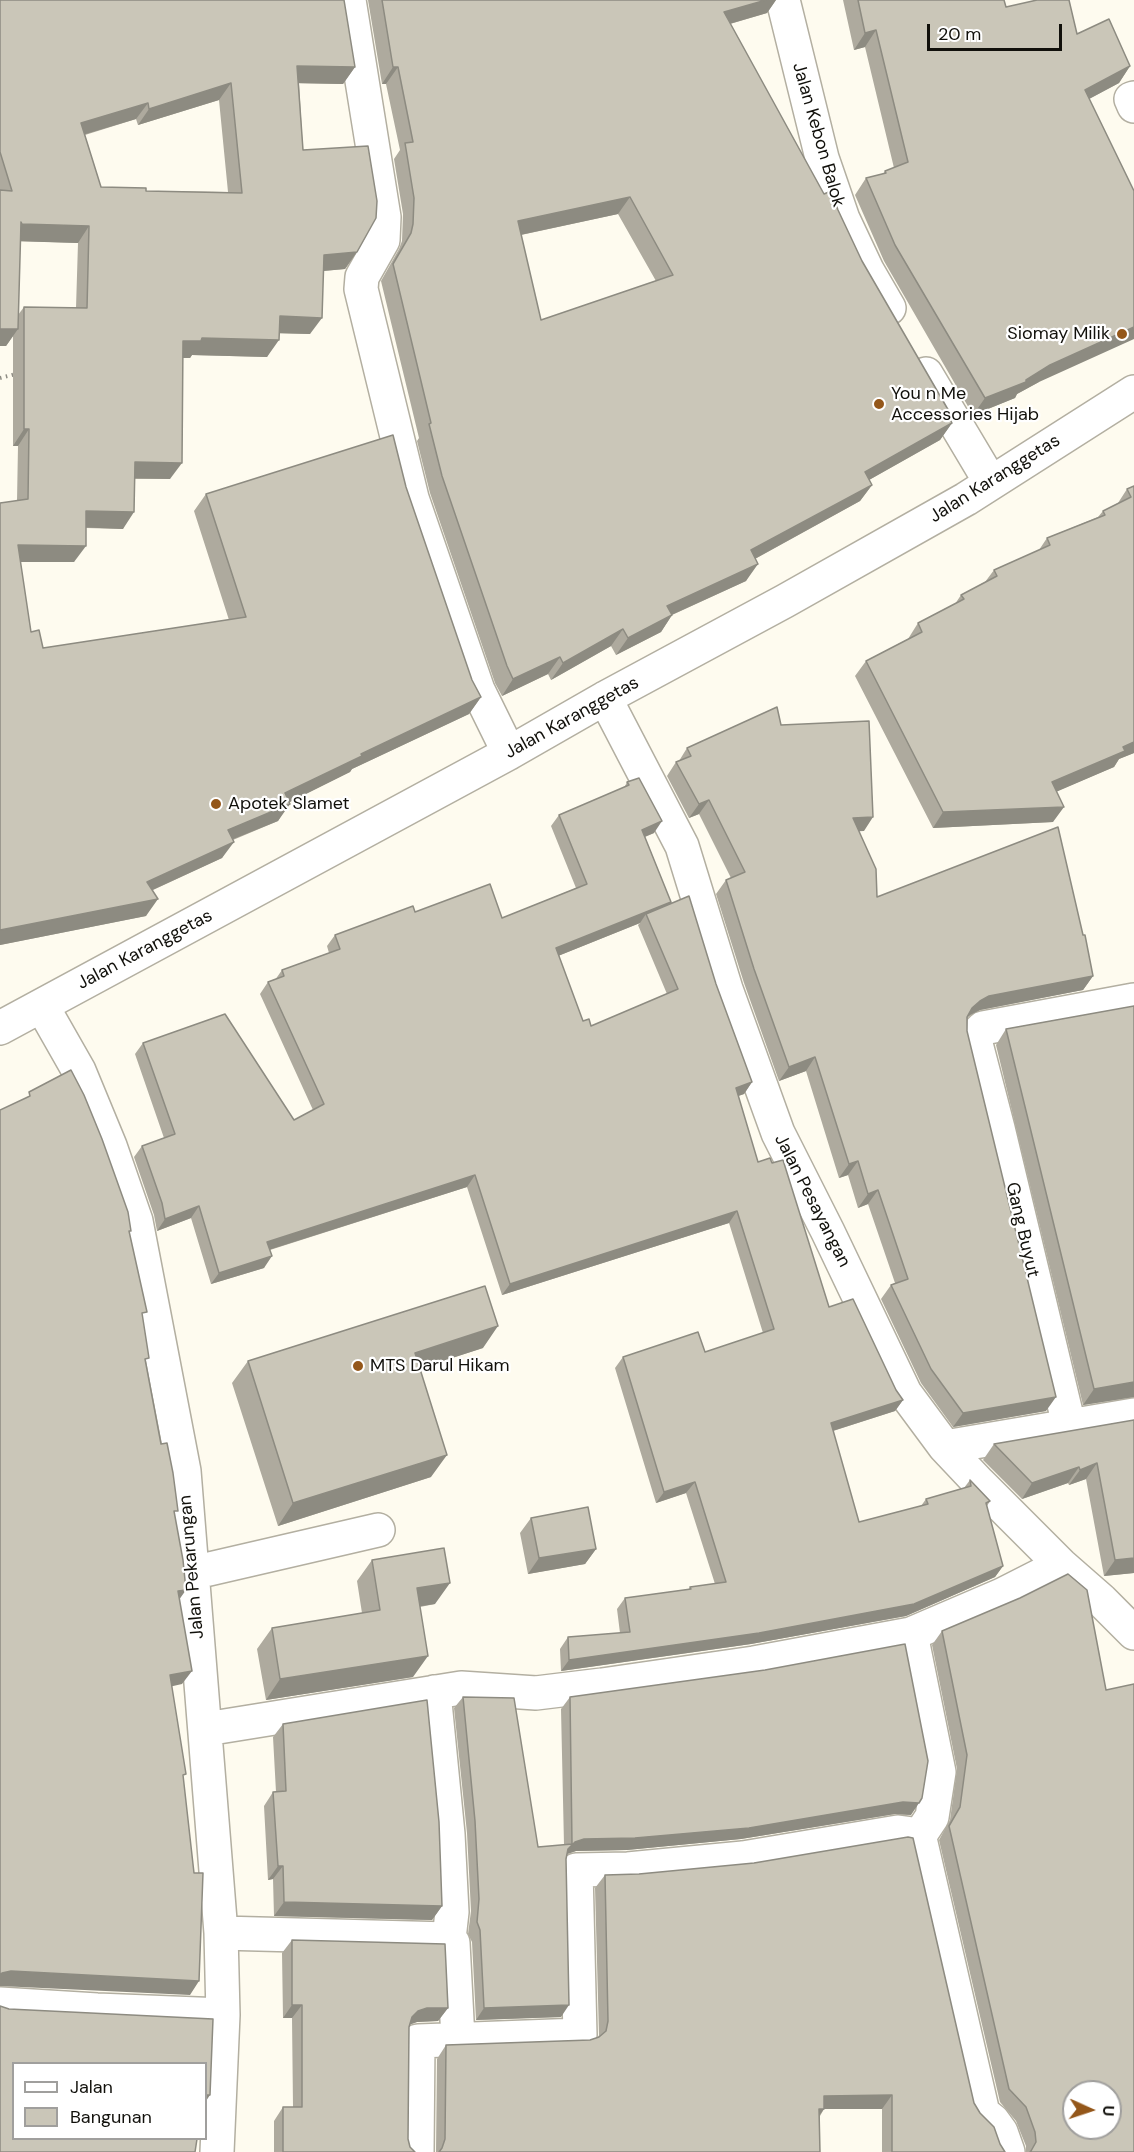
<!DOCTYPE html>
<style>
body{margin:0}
#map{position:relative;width:1134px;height:2152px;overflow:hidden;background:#fefbef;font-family:"DM Sans",sans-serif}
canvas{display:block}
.legend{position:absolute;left:12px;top:2062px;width:195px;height:78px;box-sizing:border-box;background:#fff;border:2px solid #a09f9d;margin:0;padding:8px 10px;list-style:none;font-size:18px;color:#11100b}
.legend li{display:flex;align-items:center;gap:12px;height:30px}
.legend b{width:30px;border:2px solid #a09f9d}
.north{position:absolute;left:1062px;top:2080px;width:60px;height:60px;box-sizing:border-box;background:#fff;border:2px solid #a09f9d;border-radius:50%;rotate:93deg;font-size:16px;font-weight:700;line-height:24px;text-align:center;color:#11100b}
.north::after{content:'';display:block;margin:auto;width:21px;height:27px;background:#94571a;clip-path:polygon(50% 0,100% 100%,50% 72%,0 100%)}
.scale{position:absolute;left:927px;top:24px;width:135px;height:27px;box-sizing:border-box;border:3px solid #11100b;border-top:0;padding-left:8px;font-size:18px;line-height:21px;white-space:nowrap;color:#11100b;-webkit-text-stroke:4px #fff;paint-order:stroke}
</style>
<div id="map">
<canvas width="1134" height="2152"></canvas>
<ul class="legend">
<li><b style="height:8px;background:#fff"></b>Jalan</li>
<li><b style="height:16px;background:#cac6b8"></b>Bangunan</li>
</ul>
<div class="north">U</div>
<div class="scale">20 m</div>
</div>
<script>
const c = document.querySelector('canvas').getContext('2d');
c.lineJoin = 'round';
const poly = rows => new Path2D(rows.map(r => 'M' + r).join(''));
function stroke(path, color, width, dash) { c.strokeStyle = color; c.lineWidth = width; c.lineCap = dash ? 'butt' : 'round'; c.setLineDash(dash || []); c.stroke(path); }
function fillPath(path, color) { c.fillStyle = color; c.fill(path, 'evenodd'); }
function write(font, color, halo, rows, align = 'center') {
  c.font = font + ' "DM Sans",sans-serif'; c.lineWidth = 4.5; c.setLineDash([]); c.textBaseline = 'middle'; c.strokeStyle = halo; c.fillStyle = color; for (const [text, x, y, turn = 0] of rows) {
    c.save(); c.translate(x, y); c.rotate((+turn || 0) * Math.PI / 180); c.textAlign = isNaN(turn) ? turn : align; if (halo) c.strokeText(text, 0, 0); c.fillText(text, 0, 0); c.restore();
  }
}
const minor = poly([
 [349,0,384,217,383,240,362,277,361,289,412,498,478,690,509,753],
 [783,0,822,158,843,219,867,270,889,308],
 [1134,98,1131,99,1134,106],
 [926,374,991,483],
 [605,698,682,846,726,989,778,1133,828,1232,905,1393,945,1447,979,1483,1061,1565,1101,1600,1134,1633],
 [42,1006,79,1071,110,1146,136,1221,184,1471,221,1933,223,2015,217,2152],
 [0,1028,509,753,605,698,785,601,966,499,1134,392],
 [1069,1425,998,1128,975,1040,976,1035,983,1028,1134,1000],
 [945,1447,1134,1415],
 [192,1573,378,1530],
 [911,1634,939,1772,932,1817,918,1838],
 [434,1692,448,1834,452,1912,449,1939],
 [206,1729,461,1688,536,1693,602,1685,754,1663,911,1634,1002,1595,1061,1565],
 [221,1933,449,1939,453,1943,458,2039],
 [0,2004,97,2010,223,2015],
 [417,2152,418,2041,580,2035,576,1870,628,1869,743,1858,898,1832,913,1834,921,1843,983,2113,993,2121,1001,2132,1008,2152]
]);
stroke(minor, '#b3afa1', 36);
stroke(poly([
 [0,378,16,374]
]), '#8e8c84', 4, [1.5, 4.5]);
stroke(minor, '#fff', 33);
fillPath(poly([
 [0,0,355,67,343,84,299,83,303,150,357,252,345,269,323,271,310,334,279,333,267,357,192,355,190,358,183,358,170,479,135,479,123,529,86,528,74,562,20,562,31,632,43,648,229,620,194,511,206,494,406,487,472,680,481,697,469,714,352,769,350,772,289,802,278,821,233,840,222,858,153,890,146,916,0,945,0,503,17,501,18,446,13,446,13,336,6,346,0,346],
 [219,100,228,192,146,191,101,187,85,135,136,119,138,125],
 [20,241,78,243,76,308,24,307,18,315],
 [368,0,776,0,767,13,730,24,824,194,838,210,862,261,950,413,948,416,952,423,940,440,869,480,872,485,860,501,755,559,746,581,672,615,661,632,616,655,611,646,551,680,548,674,502,696,495,683,430,493,417,441,419,438,381,281,399,249,402,241,403,214,394,159,400,150,386,84,382,84],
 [618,214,656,281,541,320,521,235],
 [843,0,1004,0,1006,7,1077,34,1130,66,1119,83,1089,99,1039,382,1017,394,1015,398,973,415,884,261,855,195,866,178,883,174,885,171,894,168,865,47,854,50],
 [1134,486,1134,753,1119,759,1114,767,1057,791,1053,822,933,828,855,676,866,661,908,639,918,623,955,604,961,595,985,582,994,570,1039,550,1047,538,1098,517,1103,511,1118,503,1127,489],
 [781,725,864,831,859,831,877,897,1093,976,1083,990,980,1010,968,1017,967,1031,1046,1411,953,1427,921,1383,881,1299,891,1285,895,1283,868,1204,858,1208,848,1175,839,1178,806,1071,779,1081,744,983,716,894,726,880,731,878,699,814,689,818,667,776,676,762,679,761,687,748],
 [627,782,654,833,645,837,671,902,669,905,716,984,752,1082,744,1094,738,1096,758,1162,829,1307,903,1400,895,1411,833,1431,859,1522,921,1506,926,1499,964,1488,970,1480,990,1501,987,1506,1003,1566,995,1577,906,1616,751,1644,561,1671,560,1649,568,1637,620,1633,617,1609,625,1598,688,1590,690,1587,715,1584,686,1493,656,1503,615,1368,623,1357,705,1352,763,1333,729,1223,502,1295,467,1187,270,1250,264,1268,211,1284,191,1218,157,1231,154,1215,134,1157,142,1146,164,1138,135,1054,143,1043,294,1120,313,1110,260,994,268,982,275,980,282,970,329,953,327,946,335,935,415,912,502,918,576,888,551,826,559,815,624,788],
 [640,923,638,925,667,994,591,1026,583,1021,558,956],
 [1134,1006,1134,1397,1083,1405,996,1045,1006,1029],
 [483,1348,420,1368,431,1477,278,1526,232,1383,248,1361],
 [1134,1420,1134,1573,1104,1576,1086,1479,1069,1485,1068,1483,1022,1499,983,1460,994,1444],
 [531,1518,596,1549,585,1564,528,1574,520,1533],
 [372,1560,435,1604,420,1607,413,1677,266,1700,257,1649,272,1628,362,1613,357,1581],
 [942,1631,1106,1690,1134,2152,1026,2152,1026,2146,1016,2121,1000,2102,939,1840,950,1820,957,1769,932,1645],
 [463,1697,538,1847,564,1845,561,1709,570,1697,911,1815,895,1814,741,1839,627,1850,576,1851,567,1854,566,1859,561,2017,476,2020,472,1942,468,1934,471,1911,467,1833,454,1708],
 [283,1724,442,1906,432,1920,274,1916,273,1879,268,1880,264,1806,273,1792,276,1792,273,1737],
 [605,1875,974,2103,1005,2152,882,2152,882,2109,824,2109,820,2116,820,2152,436,2152,437,2059,446,2045,590,2040,598,2038,599,2035,595,1888],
 [292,1940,448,2008,438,2021,417,2022,410,2024,409,2027,408,2139,410,2147,415,2152,274,2152,274,2121,283,2107,293,2107,292,2018,283,2018,282,1953]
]), '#aeaa9e');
fillPath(poly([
 [766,0,776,0,767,13,712,29,724,12],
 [876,30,865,47,854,50,865,33],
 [297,66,355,67,343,84,286,83],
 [1130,66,1119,83,1074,107,1085,90],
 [393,67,398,67,386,84,382,84],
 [231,83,219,100,138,125,149,109],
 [148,103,136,119,69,139,81,123],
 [630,197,618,214,506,238,518,221],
 [22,224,89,226,78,243,10,241],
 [357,252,345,269,312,272,324,255],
 [280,316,322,318,310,334,268,333],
 [1134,327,1134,339,1039,382,1017,394,1015,398,973,415,985,398,1026,380,1050,365],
 [0,329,18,329,6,346,0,346],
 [202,338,279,340,267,357,192,355,190,358,171,358,183,341],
 [952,423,940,440,853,489,865,472],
 [24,429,29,429,18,446,13,446],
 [135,462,182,463,170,479,124,478],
 [872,485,860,501,740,567,751,550],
 [86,511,134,512,123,529,75,527],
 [18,545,86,546,74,562,6,562],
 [758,564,746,581,656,622,667,606],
 [672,615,661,632,616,655,628,638],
 [623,629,611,646,551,680,563,663],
 [560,657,548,674,502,696,513,679],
 [481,697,469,714,352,769,350,772,274,810,285,793,361,754],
 [1134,742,1134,753,1119,759,1114,767,1042,798,1052,782],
 [709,800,699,814,689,818,699,804],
 [290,804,278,821,216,846,228,830],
 [1064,807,1053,822,933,828,943,812],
 [873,817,864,831,843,832,853,818],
 [662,821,654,833,634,841,642,830],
 [234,842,222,858,135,898,147,882],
 [158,899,146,916,0,945,0,930],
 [671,902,663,914,646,914,640,923,548,960,556,948],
 [1093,976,1083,990,980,1010,970,1015,962,1022,972,1008,980,1001,989,996],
 [815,1057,806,1071,779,1081,789,1067],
 [752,1082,744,1094,727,1100,736,1088],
 [858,1161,848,1175,839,1178,849,1164],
 [475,1175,467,1187,259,1253,267,1242],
 [878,1190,868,1204,858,1208,868,1194],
 [199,1206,191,1218,157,1231,165,1219],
 [737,1211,729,1223,502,1295,510,1284],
 [272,1256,264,1268,211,1284,219,1273],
 [498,1326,483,1348,400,1375,415,1353],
 [1134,1382,1134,1397,1083,1405,1094,1389],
 [1056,1397,1046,1411,953,1427,963,1413],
 [903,1400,895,1411,823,1434,831,1423],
 [447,1455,431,1477,278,1526,293,1503],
 [1097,1463,1086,1479,1069,1485,1080,1470],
 [1079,1467,1068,1483,1022,1499,1032,1483],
 [695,1482,686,1493,656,1503,664,1492],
 [596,1549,585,1564,528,1574,539,1558],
 [1134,1558,1134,1573,1104,1576,1115,1560],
 [1003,1566,995,1577,906,1616,751,1644,561,1671,569,1660],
 [450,1583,435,1604,402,1609,417,1588],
 [186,1590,176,1604,178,1591],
 [428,1656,413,1677,266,1700,280,1679],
 [192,1671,182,1684,160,1689,170,1675],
 [903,1802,919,1803,911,1815,895,1814,741,1839,627,1850,576,1851,567,1854,568,1849,575,1842,584,1839],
 [278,1866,283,1866,273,1879,268,1880],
 [284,1902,442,1906,432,1920,274,1916],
 [11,1971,199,1981,190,1995,0,1986,0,1975,2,1973],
 [292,2005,302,2005,292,2018,283,2018],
 [569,2005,561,2017,476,2020,484,2008],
 [427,2008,448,2008,438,2021,417,2022,409,2025,412,2017,418,2011],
 [206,2095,210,2095,206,2101],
 [892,2095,882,2109,824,2109,814,2123,824,2096]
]), '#8d8b81');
const building = poly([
 [0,0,344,0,355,67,297,66,303,150,368,146,377,201,376,218,357,252,324,255,322,318,280,316,279,340,202,338,201,341,183,341,182,463,135,462,134,512,86,511,86,546,18,545,31,632,39,630,43,648,246,617,206,494,393,435,406,487,472,680,481,697,361,754,362,756,285,793,290,804,228,830,234,842,147,882,158,899,0,930,0,503,28,499,29,429,24,429,24,307,87,308,89,226,22,224,21,222,18,329,0,329,0,190,12,191,0,152,0,0],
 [231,83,242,193,146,191,146,188,101,187,81,123,148,103,149,109,231,83],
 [382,0,766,0,724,12,824,194,831,191,838,210,862,261,950,413,947,414,952,423,865,472,872,485,751,550,758,564,667,606,672,615,628,638,623,629,563,663,560,657,513,679,507,666,442,476,429,424,431,423,393,264,411,233,413,224,414,198,405,143,413,142,398,67,393,67,382,0],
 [630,197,673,275,541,320,518,221,630,197],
 [858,0,1004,0,1006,7,1037,0,1069,0,1077,34,1109,19,1130,66,1085,90,1134,191,1134,327,1050,365,1026,380,1026,382,985,398,895,245,866,178,886,173,885,171,908,162,876,30,865,33,858,0],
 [1134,486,1134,742,1123,747,1125,751,1052,782,1064,807,943,812,866,661,922,632,918,623,964,599,961,595,997,576,994,570,1050,545,1047,538,1105,515,1103,511,1131,497,1127,489,1134,486],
 [777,707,781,725,869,721,873,817,853,818,876,869,877,897,1058,827,1083,935,1085,935,1093,976,989,996,980,1001,972,1008,967,1017,967,1031,1056,1397,963,1413,931,1369,891,1285,908,1279,878,1190,868,1194,858,1161,849,1164,815,1057,789,1067,754,969,726,880,745,872,709,800,699,804,676,762,691,756,687,748,777,707],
 [639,778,662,821,642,830,671,902,556,948,583,1021,589,1019,591,1026,678,989,646,914,689,896,716,984,752,1082,736,1088,758,1162,770,1158,772,1163,783,1160,829,1307,853,1299,896,1390,903,1400,831,1423,859,1522,928,1504,926,1499,971,1486,970,1480,990,1501,986,1503,1003,1566,914,1604,759,1633,569,1660,568,1637,630,1632,625,1598,691,1589,690,1587,726,1582,695,1482,664,1492,623,1357,698,1332,705,1352,774,1329,737,1211,510,1284,475,1175,267,1242,272,1256,219,1273,199,1206,165,1219,162,1203,142,1146,175,1134,143,1043,225,1014,294,1120,324,1104,268,982,284,976,282,970,340,949,335,935,413,906,415,912,490,884,502,918,587,884,559,815,629,785,627,782,639,778],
 [1134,1006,1134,1382,1094,1389,1006,1029,1134,1006],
 [71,1070,84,1095,102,1139,128,1212,131,1231,129,1231,147,1312,142,1313,149,1358,145,1359,161,1444,167,1443,173,1473,178,1511,174,1511,183,1560,186,1590,178,1591,192,1671,170,1675,186,1774,183,1775,194,1873,203,1873,199,1981,11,1971,2,1973,0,1975,0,1110,30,1096,29,1092,71,1070],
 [485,1286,498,1326,415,1353,447,1455,293,1503,248,1361,485,1286],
 [1134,1420,1134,1558,1115,1560,1097,1463,1080,1470,1079,1467,1032,1483,994,1444,1134,1420],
 [588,1507,596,1549,539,1558,531,1518,588,1507],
 [444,1548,450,1583,417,1588,428,1656,280,1679,272,1628,380,1610,372,1560,444,1548],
 [1068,1574,1087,1590,1106,1690,1134,1684,1134,2152,1030,2152,1031,2151,1036,2142,1035,2132,1026,2107,1009,2089,949,1826,960,1807,967,1755,942,1631,1020,1598,1068,1574],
 [1074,2092,1110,2092,1110,2128,1074,2128,1074,2092],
 [905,1644,928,1761,922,1798,919,1803,903,1802,749,1828,635,1838,584,1839,575,1842,568,1849,566,1859,569,2005,484,2008,480,1930,477,1922,479,1899,475,1821,463,1697,514,1698,538,1847,572,1844,570,1697,765,1670,905,1644],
 [427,1700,439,1822,442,1906,284,1902,283,1866,278,1866,273,1792,286,1791,283,1724,427,1700],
 [908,1837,913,1838,974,2103,980,2113,994,2127,1000,2144,1005,2152,892,2152,892,2095,824,2096,824,2109,819,2109,820,2152,439,2152,442,2148,445,2139,446,2045,590,2040,599,2037,606,2031,608,2021,605,1875,639,1874,754,1863,908,1837],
 [292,1940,445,1944,448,2008,427,2008,418,2011,412,2017,409,2027,408,2139,410,2147,415,2152,283,2152,283,2107,302,2107,302,2005,292,2005,292,1940],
 [0,2006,9,2009,213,2019,210,2095,206,2095,206,2064,14,2064,14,2139,197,2139,195,2152,0,2152,0,2006]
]);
fillPath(building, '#cac6b8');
stroke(building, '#8d8b81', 1.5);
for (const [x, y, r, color] of [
 [1122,334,6,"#94571a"],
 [879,404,6,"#94571a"],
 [216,804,6,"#94571a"],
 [358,1366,6,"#94571a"]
]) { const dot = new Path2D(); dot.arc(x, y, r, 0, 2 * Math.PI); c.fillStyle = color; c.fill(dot); stroke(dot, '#fff', 2); }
write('18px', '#11100b', '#fff', [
 ["Jalan Kebon Balok",818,135,74],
 ["Jalan Karanggetas",995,479,-32],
 ["Jalan Karanggetas",572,718,-29],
 ["Jalan Karanggetas",145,950,-28],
 ["Jalan Pesayangan",812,1201,63],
 ["Gang Buyut",1022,1230,77],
 ["Jalan Pekarungan",192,1567,-95]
]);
write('18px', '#11100b', '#fff', [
 ["Siomay Milik",1110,334,"right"],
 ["You n Me",891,394],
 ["Accessories Hijab",891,415],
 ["Apotek Slamet",228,804],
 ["MTS Darul Hikam",370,1366]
], 'left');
</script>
